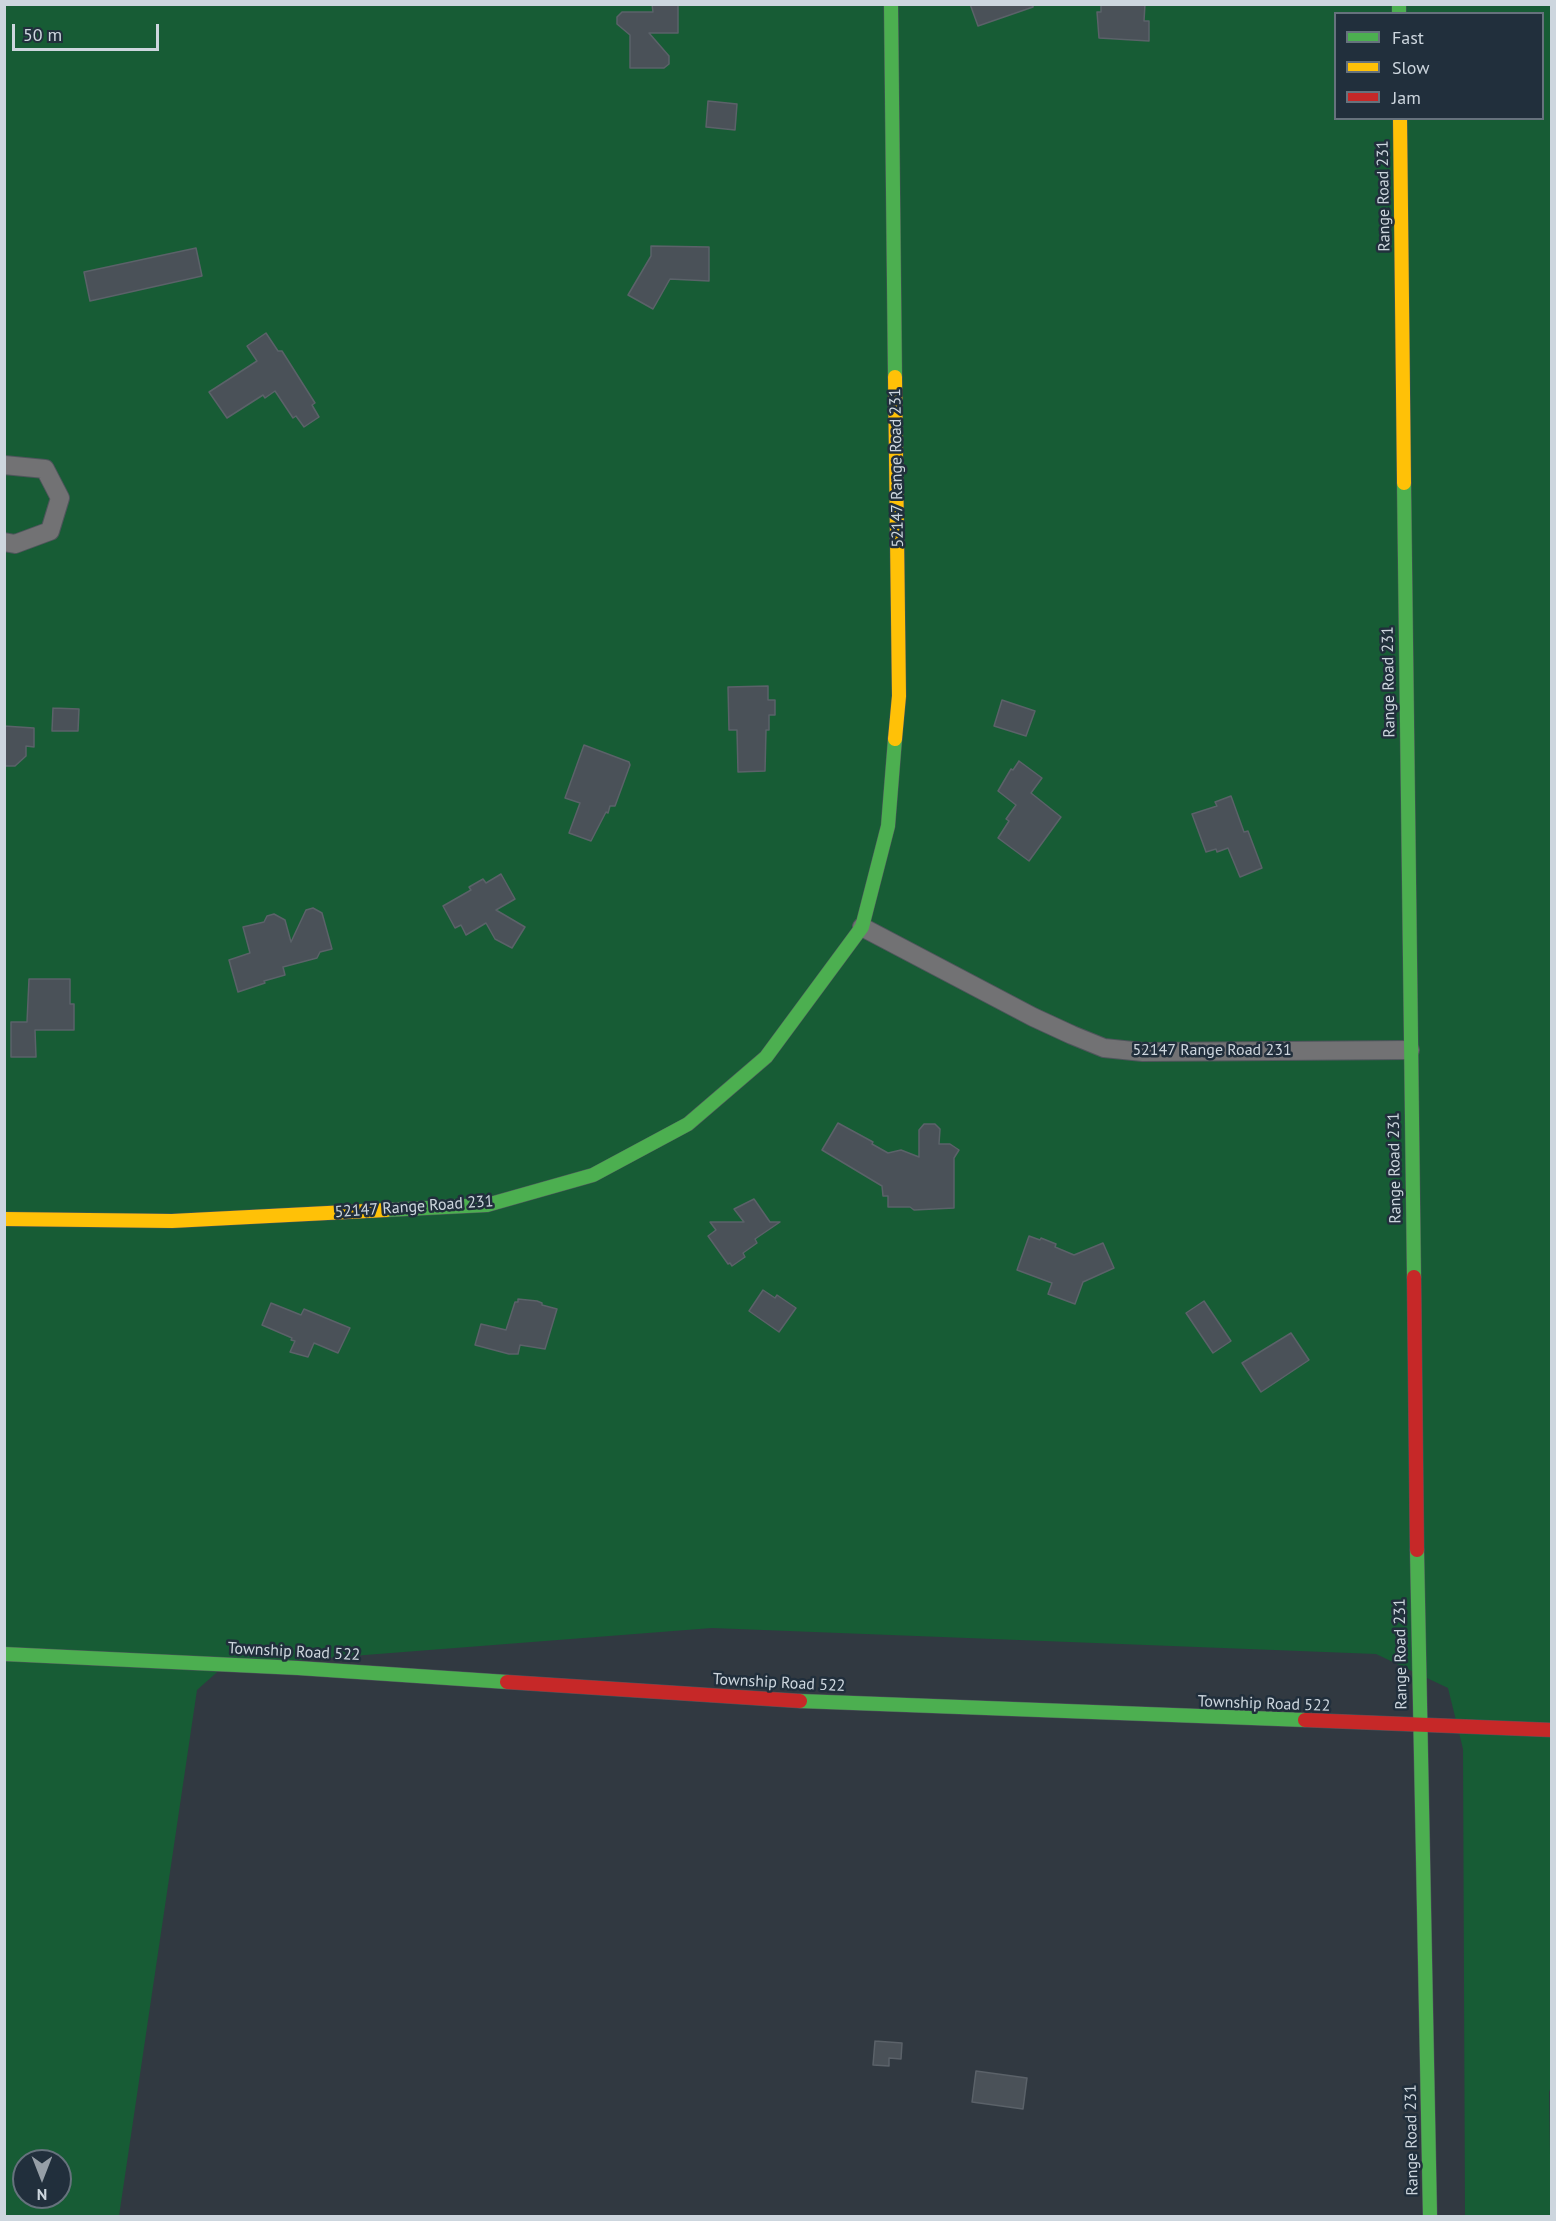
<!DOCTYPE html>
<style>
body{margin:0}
#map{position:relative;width:1556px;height:2221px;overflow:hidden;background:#313941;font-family:"PT Sans",sans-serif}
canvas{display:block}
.frame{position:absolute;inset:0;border:6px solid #cdd6de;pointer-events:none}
.legend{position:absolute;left:1334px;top:12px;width:210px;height:108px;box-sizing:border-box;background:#212f3c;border:2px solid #66727d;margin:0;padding:8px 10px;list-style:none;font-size:18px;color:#cdd6de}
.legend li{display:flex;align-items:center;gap:12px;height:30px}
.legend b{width:30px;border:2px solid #66727d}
.north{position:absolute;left:12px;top:2149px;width:60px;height:60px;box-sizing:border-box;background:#212f3c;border:2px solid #66727d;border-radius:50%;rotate:180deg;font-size:16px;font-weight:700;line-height:24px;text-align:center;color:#cdd6de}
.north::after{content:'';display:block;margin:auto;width:21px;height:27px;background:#969fa7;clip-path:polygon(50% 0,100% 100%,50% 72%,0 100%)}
.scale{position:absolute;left:12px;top:24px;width:147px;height:27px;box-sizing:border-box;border:3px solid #cdd6de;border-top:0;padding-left:8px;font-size:18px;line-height:21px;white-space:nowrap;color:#cdd6de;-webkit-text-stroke:4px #212f3c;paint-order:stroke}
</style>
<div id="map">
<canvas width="1556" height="2221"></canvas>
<div class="frame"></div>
<ul class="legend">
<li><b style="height:8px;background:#4caf50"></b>Fast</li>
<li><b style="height:8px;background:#ffc107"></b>Slow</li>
<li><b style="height:8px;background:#c62828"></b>Jam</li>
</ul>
<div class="north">N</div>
<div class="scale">50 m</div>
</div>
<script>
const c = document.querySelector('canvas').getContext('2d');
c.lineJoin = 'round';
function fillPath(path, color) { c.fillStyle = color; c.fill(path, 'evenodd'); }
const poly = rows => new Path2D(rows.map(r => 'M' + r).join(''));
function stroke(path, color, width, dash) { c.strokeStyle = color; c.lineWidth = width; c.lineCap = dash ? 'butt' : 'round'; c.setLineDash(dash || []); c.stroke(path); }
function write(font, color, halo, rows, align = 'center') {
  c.font = font + ' "PT Sans",sans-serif'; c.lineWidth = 5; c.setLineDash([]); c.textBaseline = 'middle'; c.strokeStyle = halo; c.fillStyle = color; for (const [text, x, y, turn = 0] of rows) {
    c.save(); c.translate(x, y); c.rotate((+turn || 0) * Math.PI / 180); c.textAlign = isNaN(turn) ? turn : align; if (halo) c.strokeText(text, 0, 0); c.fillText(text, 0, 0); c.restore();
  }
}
fillPath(poly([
 [5,5,1551,5,1552,2084,1549,2092,1551,2216,1465,2216,1463,1749,1448,1688,1376,1654,712,1628,224,1666,197,1690,119,2216,5,2216],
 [1336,14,1542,14,1542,118,1336,118],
 [24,2161,60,2161,60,2197,24,2197]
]), '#175c35');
const building = poly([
 [652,4,678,4,678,33,649,33,669,56,669,64,664,68,630,68,630,35,617,24,617,17,622,12,653,12,652,4],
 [970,4,1033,4,1033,7,978,26,970,4],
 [1101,4,1145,4,1144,21,1149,21,1149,41,1099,38,1097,12,1101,12,1101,4],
 [708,101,737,104,735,130,706,127,708,101],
 [651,246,709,247,709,281,670,279,653,309,628,295,651,256,651,246],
 [196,248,202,276,90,301,84,272,196,248],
 [266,333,278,351,282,351,315,403,312,405,319,417,304,427,296,416,293,418,275,391,265,398,263,395,227,418,209,392,257,361,247,346,266,333],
 [768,686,768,700,775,700,775,715,769,715,769,730,766,730,765,771,738,772,737,730,729,730,728,687,768,686],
 [1002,700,1035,711,1026,736,994,726,1002,700],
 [53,708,79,709,78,731,52,731,53,708],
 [4,726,34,728,34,747,26,746,26,756,15,766,4,766,4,726],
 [584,745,629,762,630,765,615,806,610,806,608,813,606,812,591,841,569,833,580,803,565,798,584,745],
 [1019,761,1042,778,1031,793,1061,817,1029,861,998,838,1009,821,1006,819,1016,805,998,791,1011,769,1013,770,1019,761],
 [1231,796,1244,832,1248,831,1262,868,1240,877,1228,848,1217,852,1216,849,1206,852,1192,814,1217,806,1215,802,1231,796],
 [501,874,515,899,496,910,525,927,512,948,495,939,486,923,466,935,461,925,455,928,443,906,471,890,469,887,483,879,486,883,501,874],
 [313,908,322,913,332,949,320,952,317,958,283,967,285,975,264,981,265,983,238,992,229,960,250,953,243,927,264,922,267,916,274,914,285,920,291,942,306,910,313,908],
 [29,979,70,979,70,1004,74,1004,74,1030,35,1030,36,1057,11,1057,11,1022,27,1022,29,979],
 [838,1123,873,1142,872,1144,888,1153,901,1150,919,1157,919,1130,924,1124,935,1124,940,1129,939,1144,950,1144,959,1150,954,1158,954,1208,914,1210,910,1207,888,1207,888,1196,883,1196,882,1186,822,1150,838,1123],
 [754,1199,770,1222,780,1222,755,1239,757,1243,743,1253,745,1257,732,1266,730,1263,728,1264,708,1236,716,1230,710,1222,744,1222,734,1209,754,1199],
 [1029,1236,1040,1240,1041,1238,1056,1244,1055,1247,1074,1255,1103,1243,1114,1268,1083,1282,1075,1304,1048,1294,1052,1283,1017,1270,1029,1236],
 [763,1290,775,1298,777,1295,796,1308,779,1332,749,1311,763,1290],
 [518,1299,537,1301,542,1303,542,1305,557,1309,545,1349,520,1345,518,1354,509,1354,475,1345,481,1324,506,1330,515,1302,518,1302,518,1299],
 [1204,1301,1231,1341,1213,1353,1186,1313,1204,1301],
 [271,1303,301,1315,304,1309,350,1328,338,1353,314,1343,308,1357,290,1352,295,1341,291,1340,292,1338,262,1325,271,1303],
 [1291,1333,1309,1360,1261,1392,1242,1363,1291,1333],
 [875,2041,902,2043,901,2059,889,2058,889,2066,873,2065,875,2041],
 [976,2071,1027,2078,1023,2109,972,2102,976,2071]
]);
fillPath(building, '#4a5158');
stroke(building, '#5b6269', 1.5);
const street = poly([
 [4,465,45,469,60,498,50,531,15,544,4,542],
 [862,927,1033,1017,1072,1035,1104,1048,1143,1052,1410,1050]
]);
const fast = poly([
 [891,4,895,377],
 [1399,4,1399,14],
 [1404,483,1414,1277],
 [386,1210,487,1205,593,1175,688,1124,766,1057,862,927,888,826,895,739],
 [1417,1550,1430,2216],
 [4,1654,298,1668,507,1682],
 [800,1701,1305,1720]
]);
const slow = poly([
 [1400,118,1404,483],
 [895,377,899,696,895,739],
 [4,1219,172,1221,386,1210]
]);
const jam = poly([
 [1414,1277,1417,1550],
 [507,1682,800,1701],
 [1305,1720,1552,1730]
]);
stroke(street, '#4f555c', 20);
stroke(fast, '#4f555c', 15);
stroke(slow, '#4f555c', 15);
stroke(jam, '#4f555c', 15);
stroke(street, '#727274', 18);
stroke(fast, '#4caf50', 14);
stroke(slow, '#ffc107', 14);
stroke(jam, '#c62828', 14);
write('16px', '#cdd6de', '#212f3c', [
 ["Range Road 231",1384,196,-91],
 ["52147 Range Road 231",897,468,-91],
 ["Range Road 231",1389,682,-91],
 ["52147 Range Road 231",1212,1050],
 ["Range Road 231",1395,1168,-91],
 ["52147 Range Road 231",414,1207,-4],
 ["Township Road 522",294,1652,3],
 ["Range Road 231",1401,1654,-91],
 ["Township Road 522",779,1683,3],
 ["Township Road 522",1264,1704,2],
 ["Range Road 231",1412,2140,-91]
]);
</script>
